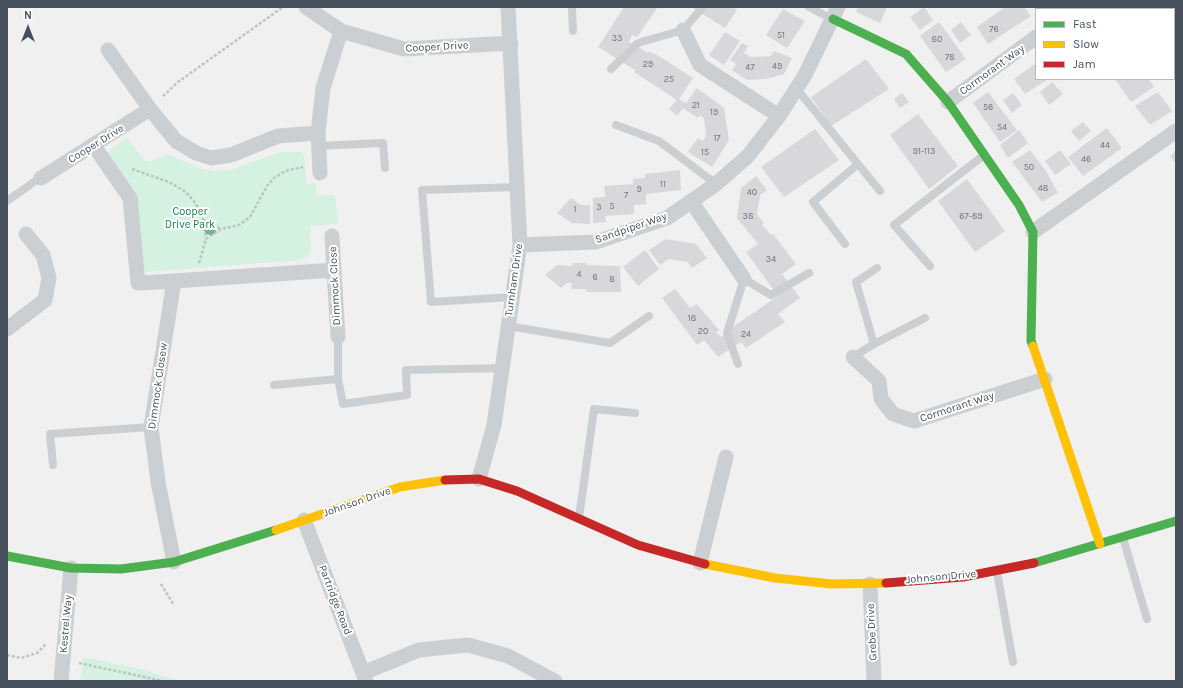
<!DOCTYPE html>
<style>
body{margin:0}
#map{position:relative;width:1183px;height:688px;overflow:hidden;background:#f1f0f0;font-family:Karla,sans-serif}
canvas{display:block}
.frame{position:absolute;inset:0;border:8px solid #47515e;pointer-events:none}
.legend{position:absolute;left:1035px;top:8px;width:140px;height:72px;box-sizing:border-box;background:#fff;border:1px solid #b5b9bf;margin:0;padding:5px 7px;list-style:none;font-size:12px;color:#47515e}
.legend li{display:flex;align-items:center;gap:8px;height:20px}
.legend b{width:20px;border:1px solid #b5b9bf}
.north{position:absolute;left:8px;top:8px;width:40px;height:40px;-webkit-text-stroke:3px #fff;paint-order:stroke;rotate:0deg;font-size:11px;font-weight:700;line-height:16px;text-align:center;color:#47515e}
.north::after{content:'';display:block;margin:auto;width:14px;height:18px;background:#47515e;clip-path:polygon(50% 0,100% 100%,50% 72%,0 100%)}
</style>
<div id="map">
<canvas width="1183" height="688"></canvas>
<div class="frame"></div>
<ul class="legend">
<li><b style="height:5px;background:#4caf50"></b>Fast</li>
<li><b style="height:5px;background:#ffc107"></b>Slow</li>
<li><b style="height:5px;background:#c62828"></b>Jam</li>
</ul>
<div class="north">N</div>
</div>
<script>
const c = document.querySelector('canvas').getContext('2d');
c.lineJoin = 'round';
function fillPath(path, color) { c.fillStyle = color; c.fill(path, 'evenodd'); }
const poly = rows => new Path2D(rows.map(r => 'M' + r).join(''));
function stroke(path, color, width, dash) { c.strokeStyle = color; c.lineWidth = width; c.lineCap = dash ? 'butt' : 'round'; c.setLineDash(dash || []); c.stroke(path); }
function write(font, color, halo, rows, align = 'center') {
  c.font = font + ' Karla,sans-serif'; c.lineWidth = 4; c.setLineDash([]); c.textBaseline = 'middle'; c.strokeStyle = halo; c.fillStyle = color; for (const [text, x, y, turn = 0] of rows) {
    c.save(); c.translate(x, y); c.rotate((+turn || 0) * Math.PI / 180); c.textAlign = isNaN(turn) ? turn : align; if (halo) c.strokeText(text, 0, 0); c.fillText(text, 0, 0); c.restore();
  }
}
fillPath(poly([
 [1174,23,1176,25,1176,62,1174,60],
 [127,137,144,160,150,162,167,154,202,169,216,171,230,170,281,152,301,152,304,155,307,184,316,183,316,196,335,195,338,224,310,226,311,252,306,257,300,260,145,272,137,207,106,153],
 [83,657,140,669,181,681,80,681]
]), '#d4f1e1');
stroke(poly([
 [1156,7,1158,9],
 [1174,34,1176,37]
]), '#a8dcef', 6);
fillPath(poly([
 [624,7,658,7,637,37,632,35,629,42,648,53,649,51,662,58,693,78,679,99,686,103,697,88,724,108,729,140,712,167,688,152,698,138,703,141,706,135,704,119,700,115,698,118,683,108,677,116,669,109,677,100,634,72,635,70,598,47],
 [694,7,732,7,737,10,725,28,693,8],
 [858,7,887,7,880,23,856,12],
 [924,7,933,20,920,30,910,17],
 [1005,7,1024,7,1031,16,988,44,977,27],
 [783,9,805,21,787,48,766,35],
 [939,22,966,59,946,72,920,36],
 [961,22,971,35,960,43,951,30],
 [725,32,740,41,724,65,709,55],
 [742,43,748,46,744,53,751,57,771,56,774,51,792,58,784,74,767,79,747,80,732,70,736,64,730,60],
 [866,59,889,89,831,126,811,97],
 [1036,63,1036,79,1048,79,1025,94,1014,79],
 [1115,79,1149,79,1154,87,1131,102],
 [1052,82,1063,94,1049,105,1040,92],
 [988,92,1017,130,1000,142,973,103],
 [1158,92,1172,111,1150,125,1135,106],
 [902,93,909,102,900,108,894,99],
 [1013,93,1022,105,1012,113,1003,100],
 [918,114,958,166,929,189,890,135],
 [1083,122,1091,131,1079,141,1071,131],
 [1107,128,1122,148,1083,176,1068,157],
 [815,129,839,160,784,197,761,167],
 [1019,130,1028,143,1008,158,1000,145],
 [1030,150,1046,171,1058,193,1042,202,1012,162],
 [1060,150,1071,164,1055,175,1045,161],
 [1176,151,1176,164,1170,156],
 [680,170,681,190,646,194,646,204,634,205,634,214,605,216,606,222,593,223,593,198,605,197,604,186,633,184,633,179,645,178,645,174],
 [756,176,767,190,760,195,757,214,764,223,762,225,771,235,773,234,796,264,782,274,800,298,778,314,785,322,746,348,741,342,718,357,704,340,697,345,662,298,675,289,690,308,697,304,719,330,716,332,721,337,732,329,731,328,778,296,746,252,758,244,737,218,741,188],
 [967,179,1005,231,975,252,938,201],
 [571,198,581,205,590,205,590,224,572,223,557,213],
 [666,239,696,244,707,258,692,268,688,262,669,259,660,265,649,250],
 [645,250,659,269,638,286,623,267],
 [572,263,586,263,586,265,620,266,621,292,586,292,586,289,571,289,572,283,567,283,561,288,545,275,557,265,572,266]
]), '#d8d8db');
stroke(poly([
 [1174,70,1176,73],
 [163,96,178,82,283,7],
 [132,169,169,182,186,192,196,204,203,219,206,239],
 [204,220,221,229],
 [199,263,206,239,221,229,239,225,250,217,267,186,274,178,285,171,303,167],
 [161,584,174,605],
 [7,655,21,658,37,653,46,644],
 [79,663,163,681]
]), '#b9c6c3', 2.5, [3, 2]);
stroke(poly([
 [572,7,573,31],
 [809,7,832,19],
 [611,69,638,43,683,30,703,7],
 [796,88,880,191],
 [616,125,659,141,716,184],
 [319,146,383,143,385,168],
 [7,201,34,182],
 [845,244,813,202,858,164],
 [930,266,894,225,984,155],
 [512,297,431,302,422,190,518,187],
 [508,326,610,343,649,316],
 [338,337,338,379,343,404,407,395,406,370,504,368],
 [874,344,925,318],
 [853,357,874,344,856,282,877,268],
 [738,364,727,333,744,279,771,295,809,273],
 [274,385,338,379],
 [53,465,50,434,151,427],
 [579,518,594,409,635,413],
 [1123,538,1147,619],
 [997,572,1013,662]
]), '#cccfd1', 8);
stroke(poly([
 [306,7,341,31,404,49,511,43],
 [1119,7,1120,9],
 [1075,9,1077,7],
 [683,30,700,65,779,116],
 [108,50,150,109],
 [948,102,1036,37],
 [94,146,130,198,138,283,174,281],
 [320,173,318,133,323,88,341,31],
 [41,178,150,109,176,141,196,153,211,158,231,155,278,136,318,133],
 [691,201,744,279],
 [1033,232,1176,131],
 [332,236,338,337],
 [520,245,596,242,667,218,716,184,748,156,779,116,805,75,838,7],
 [7,329,45,300,49,278,43,255,26,234],
 [853,357,879,381,881,399,893,414,914,421,1045,379],
 [479,479,494,425,520,245,508,7],
 [304,520,366,681],
 [174,562,158,482,151,427,174,281,334,270],
 [700,563,726,457],
 [870,584,874,681],
 [363,673,419,650,468,645,508,656,555,681],
 [61,681,71,568]
]), '#cccfd1', 15);
stroke(poly([
 [833,19,906,54,948,102,1019,205,1033,232,1031,341,1033,346],
 [7,556,71,568,121,569,174,562,276,530],
 [1034,563,1176,521]
]), '#4caf50', 9);
stroke(poly([
 [1033,346,1100,544],
 [276,530,400,487,445,480],
 [705,564,775,578,832,584,886,583]
]), '#ffc107', 9);
stroke(poly([
 [445,480,479,479,517,491,638,545,705,564],
 [886,583,963,577,1034,563]
]), '#c62828', 9);
c.fillStyle = '#77b49a';
for (const [x, y] of [
 [210,229]
]) { c.beginPath(); c.arc(x, y, 6, 0, 2 * Math.PI); c.fill(); }
write('9px', '#6d747e', null, [
 ["76",994,29],
 ["51",781,35],
 ["33",617,38],
 ["80",937,39],
 ["78",950,57],
 ["29",648,64],
 ["49",777,66],
 ["47",750,67],
 ["25",669,79],
 ["21",696,105],
 ["56",988,107],
 ["19",714,112],
 ["54",1002,127],
 ["17",717,138],
 ["44",1105,145],
 ["91-113",924,151],
 ["15",705,152],
 ["46",1086,159],
 ["50",1029,167],
 ["11",663,184],
 ["48",1043,188],
 ["9",639,189],
 ["40",752,192],
 ["7",626,195],
 ["5",612,206],
 ["3",599,207],
 ["1",575,209],
 ["38",748,216],
 ["67-89",971,216],
 ["34",771,259],
 ["4",579,274],
 ["6",595,277],
 ["8",612,279],
 ["18",692,318],
 ["20",703,331],
 ["24",746,334]
]);
write('11px', '#47515e', '#fff', [
 ["Cooper Drive",437,47,-3],
 ["Cormorant Way",992,70,-36],
 ["Cooper Drive",96,144,-32],
 ["Sandpiper Way",631,228,-19],
 ["Turnham Drive",514,280,-82],
 ["Dimmock Close",335,286,-93],
 ["Dimmock Closew",158,386,-82],
 ["Cormorant Way",957,407,-18],
 ["Johnson Drive",357,502,-19],
 ["Johnson Drive",941,577,-5],
 ["Partridge Road",335,600,69],
 ["Kestrel Way",66,624,-85],
 ["Grebe Drive",872,632,-93]
]);
write('11px', '#148353', '#fff', [
 ["Cooper",190,212],
 ["Drive Park",190,225]
]);
</script>
